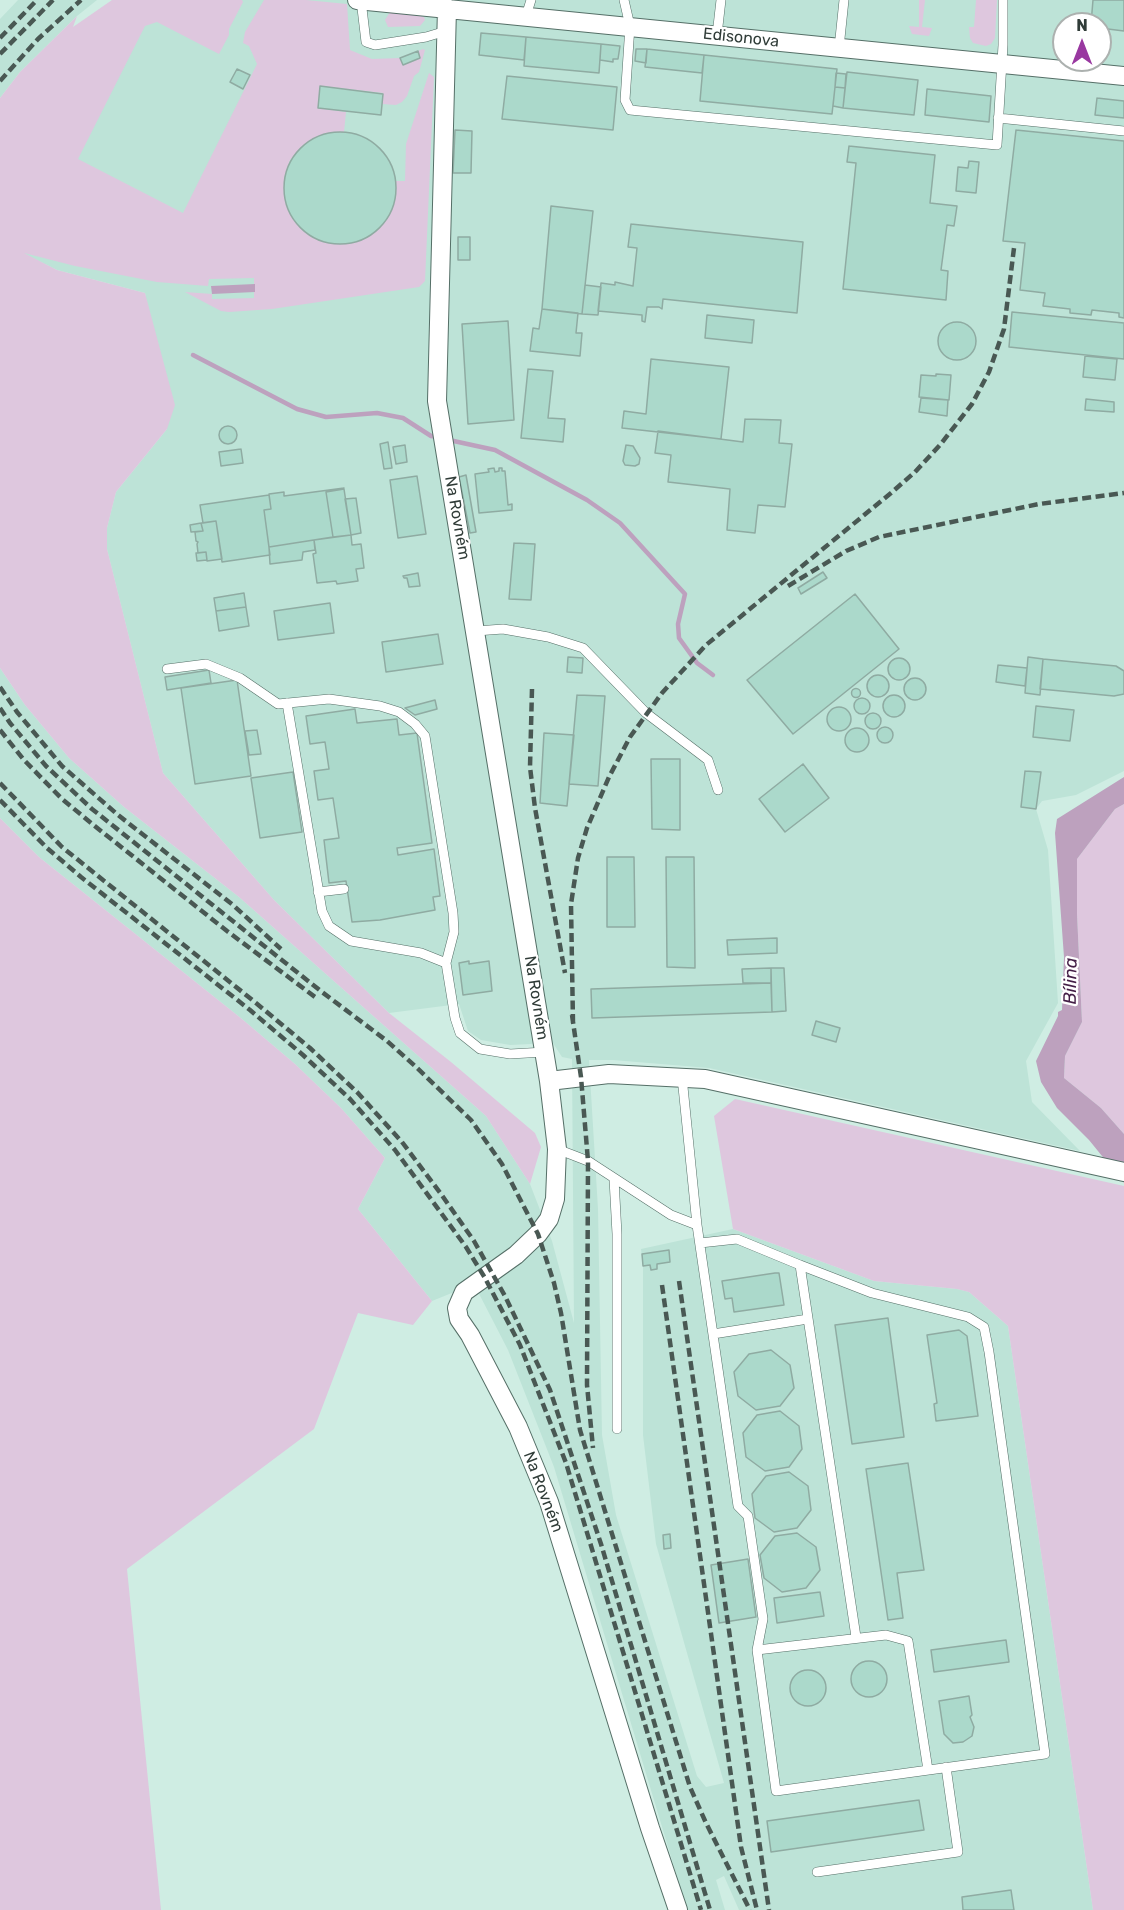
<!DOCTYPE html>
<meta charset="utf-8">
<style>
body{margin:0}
#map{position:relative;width:1124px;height:1910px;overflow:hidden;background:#cfede3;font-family:Rubik,sans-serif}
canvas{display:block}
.north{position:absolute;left:1052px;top:12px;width:60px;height:60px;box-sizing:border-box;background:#fff;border:2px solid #acb1af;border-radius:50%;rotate:0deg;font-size:16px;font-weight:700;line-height:24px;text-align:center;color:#303c38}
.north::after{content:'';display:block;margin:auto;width:21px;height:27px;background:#9938a0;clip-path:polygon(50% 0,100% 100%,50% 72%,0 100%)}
</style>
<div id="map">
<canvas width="1124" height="1910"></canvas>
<div class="north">N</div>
</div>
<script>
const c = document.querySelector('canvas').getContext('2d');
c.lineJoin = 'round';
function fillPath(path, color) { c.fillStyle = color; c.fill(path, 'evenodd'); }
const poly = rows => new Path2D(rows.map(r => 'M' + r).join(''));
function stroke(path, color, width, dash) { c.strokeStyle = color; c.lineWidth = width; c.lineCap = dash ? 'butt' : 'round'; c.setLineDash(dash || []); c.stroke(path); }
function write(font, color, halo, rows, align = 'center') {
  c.font = font + ' Rubik,sans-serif'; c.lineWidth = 4.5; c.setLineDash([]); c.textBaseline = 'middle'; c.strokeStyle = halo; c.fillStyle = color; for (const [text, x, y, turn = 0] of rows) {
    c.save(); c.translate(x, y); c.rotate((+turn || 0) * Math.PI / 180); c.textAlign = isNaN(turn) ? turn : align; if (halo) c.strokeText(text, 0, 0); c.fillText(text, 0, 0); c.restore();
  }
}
fillPath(poly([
 [18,0,97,0,77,16,20,72,0,98,0,19],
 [112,0,1124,0,1124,771,1076,795,1042,801,1036,809,1048,850,1058,1003,1026,1061,1032,1102,1080,1151,709,1068,613,1060,589,1060,598,1209,602,1435,616,1515,697,1776,706,1787,724,1783,656,1544,643,1435,643,1266,641,1249,733,1229,874,1281,957,1289,969,1292,1008,1326,1093,1910,739,1910,724,1876,716,1880,725,1910,687,1910,554,1467,508,1350,474,1284,432,1301,358,1209,385,1158,341,1108,295,1064,242,1019,39,857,0,818,0,668,25,705,69,758,124,807,239,897,486,1116,530,1184,552,1241,574,1323,572,1059,562,1057,551,1040,531,1044,510,1045,481,1040,468,1031,459,1004,389,1013,274,900,163,773,107,549,107,528,116,492,167,429,145,293,57,270,0,242],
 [1064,24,1100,24,1100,60,1064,60]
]), '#bde3d7');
fillPath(poly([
 [112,0,242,0,243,2,229,29,229,35,219,54,157,22,145,26,78,159,183,213,257,64,249,46,243,43,245,32,264,0,306,0,347,4,350,50,372,59,400,58,403,65,420,58,418,51,423,49,425,50,419,72,414,76,407,96,402,102,396,105,382,104,383,93,321,86,318,108,346,112,344,132,318,136,302,146,290,160,284,178,284,196,290,214,301,228,316,239,334,243,353,242,370,235,384,222,393,206,396,181,405,181,406,144,429,73,434,77,425,281,419,287,272,309,229,312,221,311,185,292,212,294,212,299,254,298,254,278,209,279,208,286,157,282,75,266,24,253,57,270,145,293,175,405,167,429,116,492,107,528,107,549,163,773,274,900,389,1013,451,1062,535,1133,541,1147,530,1184,486,1116,239,897,124,807,69,758,25,705,0,668,0,98,20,72,77,16,73,27],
 [919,0,925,0,922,27,932,28,929,36,912,34,909,26,919,27],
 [976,0,997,0,995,38,991,44,986,46,973,43,970,38,969,27,974,27],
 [390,12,417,15,424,17,425,20,420,26,388,27,385,20],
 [1124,804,1124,1134,1101,1108,1064,1078,1065,1056,1082,1022,1077,914,1077,859,1115,809],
 [0,818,39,857,242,1019,295,1064,341,1108,385,1158,358,1209,432,1301,413,1325,358,1313,314,1429,127,1569,161,1910,0,1910],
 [735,1099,1124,1186,1124,1910,1093,1910,1008,1326,969,1292,957,1289,874,1281,733,1229,714,1116]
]), '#dec7de');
fillPath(poly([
 [255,284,255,292,212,294,211,286],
 [1124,777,1124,804,1115,809,1077,859,1077,914,1082,1022,1065,1056,1064,1078,1101,1108,1124,1134,1124,1183,1089,1140,1057,1108,1041,1082,1036,1061,1058,1016,1058,1012,1062,1010,1064,957,1055,833,1057,819]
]), '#bda1be');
stroke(poly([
 [193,355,297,409,326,417,377,413,403,418,431,436,437,437],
 [449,440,495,450,587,500,620,523,685,594,678,624,679,638,697,663,713,675]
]), '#bda1be', 4.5);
const building = poly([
 [1093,0,1124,0,1124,31,1100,28,1100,24,1091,24,1093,0],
 [481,33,526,37,524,60,479,55,481,33],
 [526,37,601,44,599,73,524,66,526,37],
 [601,44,620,46,618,59,613,59,613,62,600,60,601,44],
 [636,49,647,49,646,63,635,61,636,49],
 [647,49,704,55,702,73,645,67,647,49],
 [418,51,420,58,403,65,400,58,418,51],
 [704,55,837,69,832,114,700,101,704,55],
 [237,69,250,75,243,89,230,82,237,69],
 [847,72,918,80,914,115,843,108,847,72],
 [836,73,846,74,845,88,835,87,836,73],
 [507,76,617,87,613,130,502,119,507,76],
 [320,86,383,94,381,115,318,108,320,86],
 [835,87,845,88,843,108,833,106,835,87],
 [927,89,991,96,989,122,925,115,927,89],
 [1097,98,1124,101,1124,118,1095,115,1097,98],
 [455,130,472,131,471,173,453,173,455,130],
 [1016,130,1124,141,1124,318,1119,317,1119,313,1092,310,1091,315,1070,313,1070,309,1043,306,1045,293,1020,290,1025,243,1003,241,1016,130],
 '284 188a56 56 0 1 1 112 0a56 56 0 1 1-112 0Z',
 [849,146,935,155,930,203,957,206,954,226,947,225,941,270,948,271,946,300,843,289,856,163,847,162,849,146],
 [969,161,979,162,976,193,956,191,958,167,968,168,969,161],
 [551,206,593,211,582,314,542,309,551,206],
 [631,224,803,242,797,313,663,299,662,309,659,307,647,307,645,322,642,321,642,315,598,311,601,283,615,285,615,282,633,286,637,248,628,247,631,224],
 [458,237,470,237,470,260,458,260,458,237],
 [585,285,601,287,598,315,582,314,585,285],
 [542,309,578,313,576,333,582,333,580,356,530,351,533,328,539,329,542,309],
 [1012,312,1124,323,1124,359,1009,347,1012,312],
 [707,315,754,320,752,343,705,338,707,315],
 [508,321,514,420,468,424,462,324,508,321],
 '938 341a19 19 0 1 1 38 0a19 19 0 1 1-38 0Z',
 [1085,356,1117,359,1115,380,1083,377,1085,356],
 [651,359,729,367,721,439,622,428,624,411,646,414,651,359],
 [528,369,553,371,548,418,565,419,563,442,521,438,528,369],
 [936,374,951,375,949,400,919,397,921,375,936,376,936,374],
 [921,398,948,400,947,416,919,412,921,398],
 [1086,399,1114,402,1114,412,1085,410,1086,399],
 [745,419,781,420,779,443,792,444,785,507,758,505,755,533,727,530,730,489,668,482,671,455,655,453,658,431,743,442,745,419],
 '219 435a9 9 0 1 1 18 0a9 9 0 1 1-18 0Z',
 [388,442,392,468,384,469,380,444,388,442],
 [405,445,407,462,396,464,393,447,405,445],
 [626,445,633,446,640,458,639,464,635,466,625,465,623,461,626,445],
 [241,449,243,463,221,466,219,452,241,449],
 [494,468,495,472,499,471,499,468,502,468,502,471,505,471,508,505,512,504,512,510,479,513,475,474,489,472,488,469,494,468],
 [466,475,476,532,470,533,459,477,466,475],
 [417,476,426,534,398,538,390,480,417,476],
 [344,488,326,492,333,537,269,547,264,510,271,509,269,494,284,492,284,496,344,488],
 [344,489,351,535,333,537,326,492,344,489],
 [269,495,271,509,264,510,270,555,222,562,216,521,203,523,200,505,269,495],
 [356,498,361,533,351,535,345,499,356,498],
 [216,521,222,559,207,561,206,552,198,553,197,544,198,542,196,541,195,532,203,531,201,523,216,521],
 [201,523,203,531,191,532,190,525,201,523],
 [351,535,352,545,361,544,364,568,356,569,358,581,337,584,336,581,317,583,313,554,316,553,314,540,351,535],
 [314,540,315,550,303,552,302,560,270,564,269,547,314,540],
 [514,543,535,544,531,600,509,599,514,543],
 [206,552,207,560,197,561,196,553,206,552],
 [823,572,827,578,801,594,798,588,823,572],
 [418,573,420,586,409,587,407,578,404,578,403,576,418,573],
 [244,593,246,607,216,611,214,598,244,593],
 [855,594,899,649,793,734,747,680,855,594],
 [330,603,334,633,278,640,274,611,330,603],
 [246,607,249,626,219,631,216,611,246,607],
 [438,634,443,664,386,672,382,642,438,634],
 [568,657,583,658,582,673,567,672,568,657],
 [1028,657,1043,659,1040,695,1025,693,1028,657],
 '888 669a11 11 0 1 1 22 0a11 11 0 1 1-22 0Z',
 [1043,659,1116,666,1124,671,1124,694,1114,696,1040,689,1043,659],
 [998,665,1027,668,1025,686,996,682,998,665],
 [209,670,211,683,167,690,165,677,209,670],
 '867 686a11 11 0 1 1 22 0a11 11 0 1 1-22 0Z',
 '904 689a11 11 0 1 1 22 0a11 11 0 1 1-22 0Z',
 [237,680,251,776,195,784,181,688,237,680],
 '851.5 693a4.5 4.5 0 1 1 9 0a4.5 4.5 0 1 1-9 0Z',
 '883 706a11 11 0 1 1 22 0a11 11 0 1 1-22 0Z',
 [577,695,605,696,598,786,569,784,577,695],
 '854 706a8 8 0 1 1 16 0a8 8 0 1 1-16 0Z',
 [435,700,437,709,415,715,405,708,435,700],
 [1036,706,1074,710,1070,741,1033,737,1036,706],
 '827 719a12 12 0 1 1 24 0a12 12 0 1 1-24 0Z',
 [355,709,357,723,397,719,399,735,417,733,432,843,397,848,398,855,434,849,440,896,433,897,435,910,380,920,352,922,346,881,329,883,324,840,339,838,333,798,318,800,314,771,329,769,325,742,310,744,306,716,355,709],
 '865 721a8 8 0 1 1 16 0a8 8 0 1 1-16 0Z',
 '877 735a8 8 0 1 1 16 0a8 8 0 1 1-16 0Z',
 '845 740a12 12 0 1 1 24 0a12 12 0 1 1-24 0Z',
 [257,730,261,754,249,755,245,731,257,730],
 [544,733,574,735,567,806,540,803,544,733],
 [651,759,680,759,680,830,652,829,651,759],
 [803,764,829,798,785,832,759,799,803,764],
 [1025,771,1041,772,1036,809,1021,807,1025,771],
 [293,772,302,832,260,838,251,778,293,772],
 [607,857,634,857,635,927,607,927,607,857],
 [666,857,694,857,695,968,667,967,666,857],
 [777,938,777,953,728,955,727,940,777,938],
 [469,961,469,964,489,961,492,991,463,995,459,963,469,961],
 [771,968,771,983,743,983,742,969,771,968],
 [771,968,784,968,786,1011,772,1012,771,968],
 [771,983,772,1012,592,1018,591,989,771,983],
 [816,1021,840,1028,836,1042,812,1035,816,1021],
 [669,1250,670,1262,657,1264,657,1269,651,1270,650,1265,643,1266,642,1254,669,1250],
 [775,1273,779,1273,784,1305,734,1312,732,1298,725,1299,722,1281,775,1273],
 [888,1318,904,1437,852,1444,835,1325,888,1318],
 [959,1330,967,1336,978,1416,936,1421,934,1404,937,1403,927,1335,959,1330],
 [771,1350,790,1365,794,1388,780,1406,756,1410,738,1396,734,1372,749,1354,771,1350],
 [780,1411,799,1426,802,1449,789,1467,765,1471,746,1457,743,1433,757,1415,780,1411],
 [908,1463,924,1570,897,1573,903,1618,888,1620,866,1469,908,1463],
 [789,1472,808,1486,811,1510,797,1528,774,1532,755,1518,752,1494,766,1476,789,1472],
 [797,1533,816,1547,820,1570,806,1588,782,1592,764,1578,760,1555,775,1536,797,1533],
 [670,1534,671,1548,664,1549,663,1535,670,1534],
 [748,1559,756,1617,719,1623,711,1565,748,1559],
 [820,1592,824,1616,777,1623,774,1598,820,1592],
 [1006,1640,1009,1662,934,1672,931,1650,1006,1640],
 '851 1679a18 18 0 1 1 36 0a18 18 0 1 1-36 0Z',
 '790 1688a18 18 0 1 1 36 0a18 18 0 1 1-36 0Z',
 [969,1696,972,1715,970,1717,974,1727,972,1736,963,1742,953,1743,944,1734,939,1701,969,1696],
 [919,1800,924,1830,771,1852,767,1821,919,1800],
 [1011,1890,1014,1910,963,1910,962,1897,1011,1890]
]);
fillPath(building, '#abd9cb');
stroke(building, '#8faba2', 1.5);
const lane = poly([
 [361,0,366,42,375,45,426,37,446,31],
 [624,0,630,26,625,100,630,110,997,145,1003,45,1003,0],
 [526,16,531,0],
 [717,35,721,0],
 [839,48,844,0],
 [998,118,1124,131],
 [476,631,503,629,548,637,583,648,646,713,708,760,718,790],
 [167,669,206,664,240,678,278,704,329,699,380,706,399,712,415,724,425,736,453,913,454,932,446,963,455,1018,460,1033,480,1049,510,1054,545,1052],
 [287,703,322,911,329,926,351,941,421,953,446,963],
 [318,892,344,889],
 [682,1077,697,1225,738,1506,748,1516,763,1619,757,1650,776,1791,1045,1754,989,1352,984,1327,968,1317,872,1293,800,1265],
 [557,1149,588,1161,671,1215,697,1225],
 [614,1179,617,1234,617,1429],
 [700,1243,737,1239,800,1265,856,1637],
 [713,1334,808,1319],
 [757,1650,886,1635,908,1641,928,1770],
 [817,1872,958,1852,946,1767]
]);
const street = poly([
 [357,0,1124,76],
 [447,8,437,401,549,1081,557,1149,555,1199,549,1219,538,1234,516,1255,464,1292,457,1308,459,1319,470,1335,518,1427,549,1502,650,1828,678,1910],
 [549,1081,609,1074,705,1079,1124,1172]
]);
stroke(lane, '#556f67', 10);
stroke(street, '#556f67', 20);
stroke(lane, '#fff', 9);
stroke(street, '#fff', 18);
stroke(poly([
 [0,38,37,0],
 [0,54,53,0],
 [0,81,38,39,81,0],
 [788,586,846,551,879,537,1039,504,1124,493],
 [0,687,17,712,62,766,118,815,233,905,281,949],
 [532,689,530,767,535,808,565,973],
 [0,708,10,723,46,766,92,809,322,992,387,1041,415,1066,471,1120,502,1164,538,1234,554,1283,561,1313,580,1430,690,1787,706,1823,750,1910],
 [0,730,24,760,62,799,96,827,227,931,315,997],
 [0,783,62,847,256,1003,310,1048,357,1092,402,1142,441,1194,474,1241,505,1296,550,1390,601,1544,710,1910],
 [0,800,47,848,81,877,250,1010,303,1055,350,1099,395,1150,466,1247,485,1278,520,1345,566,1463,701,1910],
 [572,1015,581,1077,588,1161,587,1385,593,1448],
 [573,1023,571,904,578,858,587,828,609,777,630,737,662,693,706,645,891,493,915,472,940,445,972,404,989,372,1004,329,1014,248],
 [679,1281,769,1910],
 [662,1285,741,1847,757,1910]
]), '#495853', 4.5, [9, 4.5]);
write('16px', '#303c38', '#fff', [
 ["Edisonova",741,38,6],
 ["Na Rovném",457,518,80],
 ["Na Rovném",536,998,81],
 ["Na Rovném",543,1492,69]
]);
write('italic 18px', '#431e46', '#fff', [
 ["Bílina",1071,981,-89]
]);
</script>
